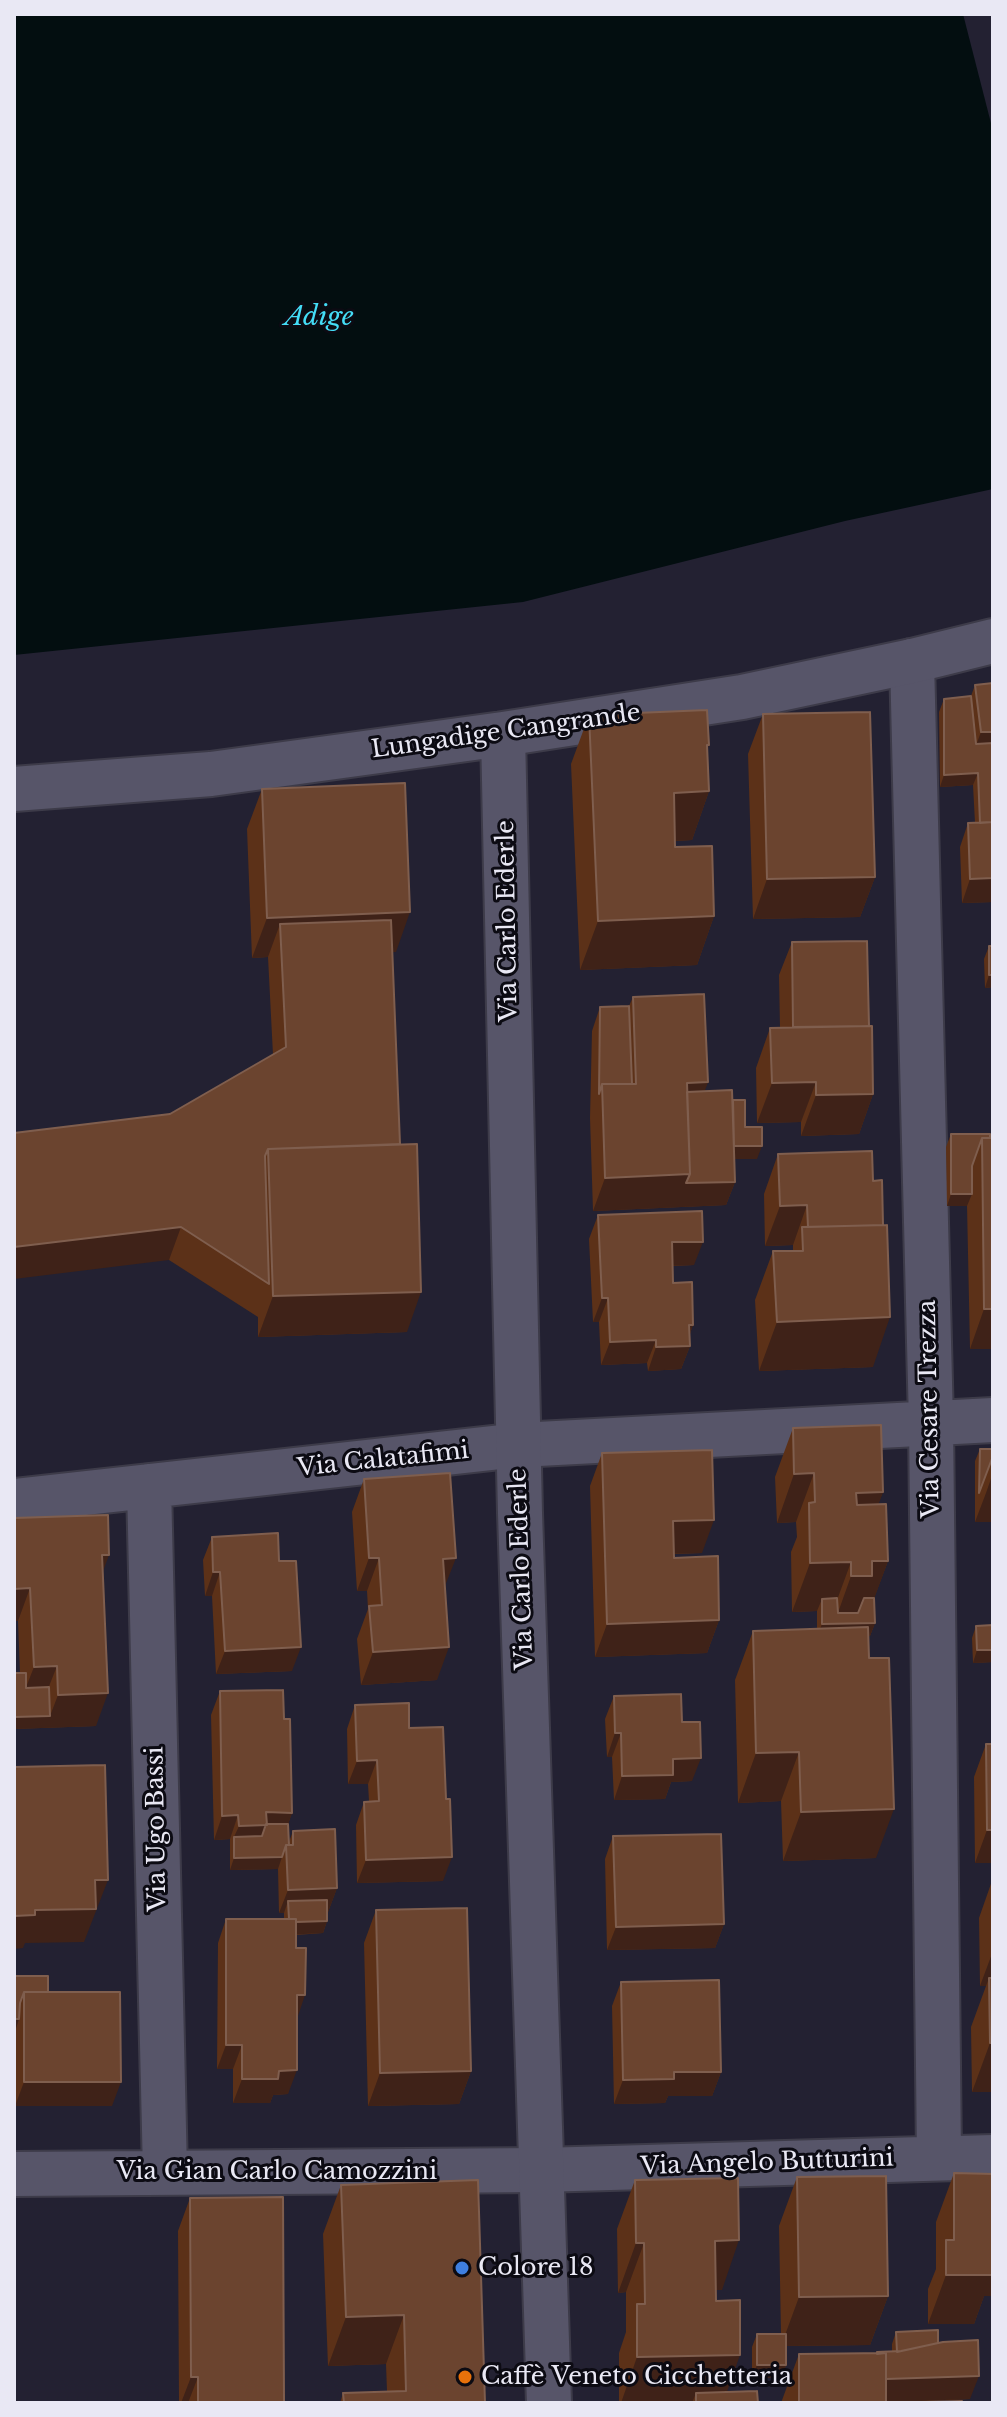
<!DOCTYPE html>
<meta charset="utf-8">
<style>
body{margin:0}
#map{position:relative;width:1007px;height:2417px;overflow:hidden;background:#232132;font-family:"Libre Baskerville",serif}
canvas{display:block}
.frame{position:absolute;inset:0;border:16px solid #e9e8f4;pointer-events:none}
</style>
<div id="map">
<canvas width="1007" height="2417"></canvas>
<div class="frame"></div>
</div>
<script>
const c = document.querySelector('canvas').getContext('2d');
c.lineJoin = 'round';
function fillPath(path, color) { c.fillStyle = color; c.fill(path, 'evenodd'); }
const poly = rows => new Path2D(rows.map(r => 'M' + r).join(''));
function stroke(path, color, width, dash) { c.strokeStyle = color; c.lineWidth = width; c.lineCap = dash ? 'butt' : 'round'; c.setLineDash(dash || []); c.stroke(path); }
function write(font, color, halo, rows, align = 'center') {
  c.font = font + ' "Libre Baskerville",serif'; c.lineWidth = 6; c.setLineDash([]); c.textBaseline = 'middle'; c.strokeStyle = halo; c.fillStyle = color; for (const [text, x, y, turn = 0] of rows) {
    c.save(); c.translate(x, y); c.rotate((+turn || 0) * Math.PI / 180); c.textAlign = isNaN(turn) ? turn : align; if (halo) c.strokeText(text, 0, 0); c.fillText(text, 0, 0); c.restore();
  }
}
fillPath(poly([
 [14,14,993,14,993,489,845,521,523,602,14,655]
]), '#030e10');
fillPath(poly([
 [963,14,993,14,993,131]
]), '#232132');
const street = poly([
 [912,661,931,1422,939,2157],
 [149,1486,165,2172],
 [14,1501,519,1445,993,1420],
 [14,2174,541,2170,993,2157]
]);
const secondary = poly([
 [503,734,520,1513,549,2403],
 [14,789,211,774,503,734,742,697,912,661,993,641]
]);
stroke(street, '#3d3b49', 48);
stroke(secondary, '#3d3b49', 48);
stroke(street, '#575569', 44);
stroke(secondary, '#575569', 44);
fillPath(poly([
 [993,683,993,902,962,903,960,847,968,823,975,823,973,785,940,787,939,712,944,699,971,696,975,685],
 [763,714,875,877,860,917,753,919,748,754],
 [589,715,707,751,709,791,692,840,675,841,675,847,714,916,697,965,580,970,571,764],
 [262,789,396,952,392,952,407,1332,258,1337,258,1317,169,1260,170,1114,273,1055,268,957,252,958,247,829],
 [792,942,869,1026,873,1094,859,1134,801,1136,801,1122,757,1123,756,1068,770,1028,780,1028,779,975],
 [989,946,993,946,993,987,985,988,984,959],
 [633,997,708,1082,704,1091,732,1100,745,1127,757,1159,734,1159,735,1182,726,1205,593,1211,590,1118,592,1031,600,1007,629,1006],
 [951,1134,993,1138,993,1349,970,1349,967,1205,967,1206,947,1206,946,1147],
 [872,1151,873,1367,759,1371,755,1300,773,1251,793,1251,793,1245,765,1246,764,1194,778,1154],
 [598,1215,694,1265,673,1266,673,1283,693,1325,689,1336,690,1346,681,1369,648,1371,647,1363,601,1365,599,1322,593,1322,589,1239],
 [793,1428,883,1492,878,1504,888,1561,874,1598,875,1623,870,1636,868,1636,876,1858,783,1861,781,1801,738,1803,735,1680,753,1631,817,1629,817,1611,792,1612,791,1552,797,1537,796,1522,777,1523,775,1477],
 [980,1449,993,1449,993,1522,975,1522,975,1461],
 [602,1453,702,1553,674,1554,674,1558,719,1620,707,1653,595,1657,590,1486],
 [364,1479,445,1587,437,1680,361,1685,357,1639,368,1609,367,1591,357,1591,352,1512],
 [14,1518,103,1573,96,1726,14,1729,14,1673,20,1673,18,1621,14,1621],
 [212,1537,279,1561,292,1671,216,1674,212,1596,205,1596,203,1560],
 [993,1625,993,1662,973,1663,972,1638,976,1626],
 [220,1691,284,1719,292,1813,288,1824,289,1842,293,1831,337,1888,328,1912,327,1912,327,1921,323,1933,296,1935,297,2019,288,2094,273,2095,270,2103,233,2103,233,2069,217,2069,218,1943,226,1919,284,1919,284,1913,279,1913,278,1869,230,1870,230,1839,214,1840,211,1715],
 [614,1696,682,1722,692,1781,671,1782,665,1799,614,1800,612,1757,607,1757,605,1719],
 [355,1705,409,1728,443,1881,357,1883,356,1825,364,1802,369,1801,368,1784,348,1784,347,1729],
 [986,1744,993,1863,975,1863,974,1777],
 [613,1836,724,1924,715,1948,607,1950,605,1859],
 [993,1878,993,2092,972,2092,971,2027,986,1986,980,1986,979,1918],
 [376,1910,471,2071,459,2104,368,2106,364,1943],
 [14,1976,112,2106,15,2106],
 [621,1982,721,2072,712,2096,668,2096,665,2103,614,2104,612,2006],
 [954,2173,984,2296,974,2324,928,2324,928,2289,936,2269,936,2222],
 [797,2177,888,2296,870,2345,786,2346,786,2365,782,2377,752,2378,752,2347,757,2334,781,2334,779,2226],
 [635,2180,722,2290,715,2290,716,2301,727,2392,758,2403,619,2403,619,2353,626,2332,626,2292,618,2293,617,2229],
 [341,2185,485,2403,340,2403,343,2393,387,2391,386,2364,328,2366,323,2234],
 [190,2198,284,2403,179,2403,178,2231],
 [896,2332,938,2343,970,2399,886,2403,781,2403,799,2354,876,2354,892,2352,892,2344]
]), '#5c3118');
fillPath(poly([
 [981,732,993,732,993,755,972,756],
 [707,745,709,745,692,792,709,791,692,840,656,842,674,793],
 [978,773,973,785,940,787,944,775],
 [875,877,860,917,753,919,767,879],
 [993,878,993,902,962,903,970,879],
 [410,912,396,952,282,957,280,924,268,957,252,958,267,918],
 [714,916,697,965,580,970,598,921],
 [989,975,993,975,993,987,985,988],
 [708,1082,696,1115,684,1116,687,1083],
 [816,1082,801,1122,757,1123,772,1083],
 [873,1094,859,1134,801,1136,816,1095],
 [729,1146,762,1146,757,1159,724,1159],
 [690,1174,735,1182,726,1205,593,1211,605,1178],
 [951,1194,972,1194,967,1206,947,1206],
 [807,1205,793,1245,765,1246,780,1206],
 [181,1227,169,1260,14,1279,14,1247],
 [672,1242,703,1242,694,1265,663,1266],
 [421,1292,407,1332,258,1337,273,1296],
 [602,1298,608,1298,599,1322,593,1322],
 [984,1309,993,1309,993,1349,970,1349],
 [890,1317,873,1367,759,1371,777,1322],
 [689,1325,693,1325,686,1346,690,1346,681,1369,648,1371,656,1347],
 [656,1340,647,1363,601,1365,610,1342],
 [814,1473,796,1522,777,1523,794,1474],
 [993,1473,993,1522,975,1522,986,1493],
 [883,1492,865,1541,838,1542,856,1493],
 [714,1520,702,1553,661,1554,673,1521],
 [102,1555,109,1555,97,1588],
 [369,1558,379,1558,367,1591,357,1591],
 [456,1558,443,1591,443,1559],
 [872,1561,888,1561,870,1610,875,1623,870,1636,817,1637,822,1624,834,1624,851,1576],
 [851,1562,833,1611,822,1599,817,1611,792,1612,810,1563],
 [213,1572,220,1572,212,1596,205,1596],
 [30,1588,18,1621,14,1621,14,1589],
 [719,1620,707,1653,595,1657,607,1624],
 [301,1647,292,1671,216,1674,225,1651],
 [449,1647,437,1680,361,1685,373,1652],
 [977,1650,993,1650,993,1662,973,1663],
 [57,1666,44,1699,21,1700,34,1667],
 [108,1693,96,1726,14,1729,14,1717,50,1716,58,1695],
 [615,1733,621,1733,612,1757,607,1757],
 [799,1752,781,1801,738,1803,756,1753],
 [701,1758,692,1781,671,1782,665,1799,614,1800,622,1776,673,1759],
 [377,1760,368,1784,348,1784,357,1761],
 [894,1809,876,1858,783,1861,801,1812],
 [266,1812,292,1813,284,1836,234,1837,239,1826],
 [238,1815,230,1839,214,1840,222,1816],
 [987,1830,993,1830,993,1863,975,1863],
 [282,1857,278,1869,230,1870,234,1858],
 [452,1857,443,1881,357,1883,366,1860],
 [95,1880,108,1880,84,1942,25,1943,23,1948,14,1949,14,1916,35,1910],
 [337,1888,328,1912,289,1913,288,1901,284,1913,279,1913,288,1890],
 [327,1921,323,1933,284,1935,289,1923],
 [724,1924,715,1948,607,1950,616,1927],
 [993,1951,993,1986,989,1978,986,1986,980,1986],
 [297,1995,305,1995,297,2019],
 [14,2019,19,2019,15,2032,14,2032],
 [990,2043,993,2043,993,2092,972,2092],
 [226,2045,242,2045,233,2069,217,2069],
 [297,2070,288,2094,273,2095,270,2103,233,2103,242,2079,279,2071],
 [471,2071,459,2104,368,2106,380,2073],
 [674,2072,721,2072,712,2096,668,2096,665,2103,614,2104,623,2080],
 [24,2082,121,2082,112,2106,15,2106],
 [739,2240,722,2290,697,2290,715,2241],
 [636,2243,644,2243,626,2292,618,2293],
 [993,2247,993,2296,984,2296,974,2324,928,2324,946,2275],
 [888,2296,870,2345,781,2346,799,2297],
 [404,2315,386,2364,328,2366,346,2317],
 [740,2355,723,2403,696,2393,692,2403,621,2403,637,2357],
 [757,2365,786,2365,782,2377,752,2378],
 [979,2376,970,2399,868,2403,877,2379],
 [191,2377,198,2377,188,2403,181,2403]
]), '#3f2218');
const building = poly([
 [993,683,993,732,981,732,975,685,993,683],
 [971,696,976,744,993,743,993,822,980,823,978,773,944,775,944,699,971,696],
 [707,710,709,745,707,745,709,791,674,793,675,847,712,846,714,916,598,921,589,715,707,710],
 [870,712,875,877,767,879,763,714,870,712],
 [405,783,410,912,267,918,262,789,405,783],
 [993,822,993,878,970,879,968,823,993,822],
 [391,920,400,1144,268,1149,265,1156,269,1284,181,1227,14,1247,14,1133,170,1114,286,1047,280,924,391,920],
 [867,941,869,1026,793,1027,792,942,867,941],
 [989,946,993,946,993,975,989,975,989,946],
 [704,994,708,1082,687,1083,690,1174,605,1178,602,1084,636,1084,633,997,704,994],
 [629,1006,632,1084,602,1084,599,1094,600,1007,629,1006],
 [872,1026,873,1094,816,1095,816,1082,772,1083,770,1028,872,1026],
 [732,1090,735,1182,686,1183,690,1174,687,1092,732,1090],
 [733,1100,745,1100,745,1127,762,1127,762,1146,734,1146,733,1100],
 [951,1134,990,1134,990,1138,982,1138,972,1166,972,1194,951,1194,951,1134],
 [982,1138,993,1138,993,1309,984,1309,982,1138],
 [417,1144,421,1292,273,1296,268,1149,417,1144],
 [872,1151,873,1181,882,1180,883,1225,808,1227,807,1205,780,1206,778,1154,872,1151],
 [702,1211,703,1242,672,1242,673,1283,692,1282,693,1325,689,1325,690,1346,656,1347,656,1340,610,1342,608,1298,602,1298,598,1215,702,1211],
 [887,1225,890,1317,777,1322,773,1251,803,1251,802,1227,887,1225],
 [881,1425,883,1492,856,1493,857,1505,886,1504,888,1561,872,1561,872,1576,851,1576,851,1562,810,1563,809,1503,815,1502,814,1473,794,1474,793,1428,881,1425],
 [980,1449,993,1449,993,1456,979,1493,980,1449],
 [712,1450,714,1520,673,1521,674,1558,718,1556,719,1620,607,1624,602,1453,712,1450],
 [450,1473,456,1558,443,1559,449,1647,373,1652,369,1606,382,1605,379,1558,369,1558,364,1479,450,1473],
 [108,1515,109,1555,102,1555,108,1693,58,1695,57,1666,34,1667,30,1588,14,1589,14,1518,108,1515],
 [278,1533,279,1561,296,1561,301,1647,225,1651,220,1572,213,1572,212,1537,278,1533],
 [837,1598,838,1613,858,1613,864,1598,874,1598,875,1623,822,1624,822,1599,837,1598],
 [993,1625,993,1650,977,1650,976,1626,993,1625],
 [868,1627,869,1658,889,1658,894,1809,801,1812,799,1752,756,1753,753,1631,868,1627],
 [14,1673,26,1673,26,1688,49,1687,50,1716,14,1717,14,1673],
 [283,1690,284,1719,290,1719,292,1813,266,1812,267,1825,239,1826,238,1815,222,1816,220,1691,283,1690],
 [681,1694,682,1722,700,1722,701,1758,673,1759,673,1775,622,1776,621,1733,615,1733,614,1696,681,1694],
 [409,1703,409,1728,443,1727,446,1799,450,1799,452,1857,366,1860,364,1802,379,1801,377,1760,357,1761,355,1705,409,1703],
 [986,1744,993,1744,993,1830,987,1830,986,1744],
 [105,1765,108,1880,95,1880,96,1909,35,1910,35,1915,14,1916,14,1767,105,1765],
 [266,1824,288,1824,289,1845,286,1845,282,1857,234,1858,234,1837,262,1836,266,1824],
 [335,1829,337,1888,288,1890,286,1845,293,1845,293,1831,335,1829],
 [721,1834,724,1924,616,1927,613,1836,721,1834],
 [327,1900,327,1921,296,1922,296,1919,289,1919,288,1901,327,1900],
 [467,1908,471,2071,380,2073,376,1910,467,1908],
 [226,1919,296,1919,296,1948,306,1948,305,1995,297,1995,297,2070,279,2071,278,2079,242,2079,242,2045,226,2045,226,1919],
 [14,1976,48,1976,48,1992,24,1992,20,2003,19,2019,14,2019,14,1976],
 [989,1978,993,1978,993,2043,990,2043,989,1978],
 [719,1980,721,2072,674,2072,674,2079,623,2080,621,1982,719,1980],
 [24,1992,120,1992,121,2082,24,2082,24,1992],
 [954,2173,993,2174,992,2275,946,2275,946,2240,954,2240,954,2173],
 [886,2176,888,2296,799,2297,797,2177,886,2176],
 [738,2178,739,2240,715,2241,716,2301,740,2300,740,2355,637,2357,637,2304,645,2304,644,2243,636,2243,635,2180,738,2178],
 [478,2180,485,2403,344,2403,343,2393,406,2391,404,2315,346,2317,341,2185,478,2180],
 [283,2197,284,2403,198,2403,198,2377,191,2377,190,2198,283,2197],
 [938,2330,938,2343,897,2352,896,2332,938,2330],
 [757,2334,786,2334,786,2365,757,2365,757,2334],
 [978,2340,979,2376,886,2379,886,2353,877,2354,877,2352,901,2351,943,2342,978,2340],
 [886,2353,886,2403,799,2403,799,2354,886,2353],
 [757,2391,758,2403,696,2403,696,2393,757,2391],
 [962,2401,962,2403,926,2403,926,2402,962,2401]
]);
fillPath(building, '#6b442f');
stroke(building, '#7f5e4e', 2);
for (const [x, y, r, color] of [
 [462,2268,8,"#3f7fe0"],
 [465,2377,8,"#e8710a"]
]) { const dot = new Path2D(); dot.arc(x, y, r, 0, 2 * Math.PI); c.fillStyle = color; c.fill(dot); stroke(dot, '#0c0b13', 3); }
write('24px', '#e9e8f4', '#0c0b13', [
 ["Lungadige Cangrande",506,732,-8],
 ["Via Carlo Ederle",508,921,-91],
 ["Via Cesare Trezza",930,1409,-91],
 ["Via Calatafimi",383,1460,-6],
 ["Via Carlo Ederle",522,1569,-92],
 ["Via Ugo Bassi",157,1829,-91],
 ["Via Angelo Butturini",767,2163,-2],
 ["Via Gian Carlo Camozzini",277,2172]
]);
write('24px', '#e9e8f4', '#0c0b13', [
 ["Colore 18",478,2268],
 ["Caffè Veneto Cicchetteria",481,2377]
], 'left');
write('italic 26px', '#44dcf6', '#0c0b13', [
 ["Adige",319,318]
]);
</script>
